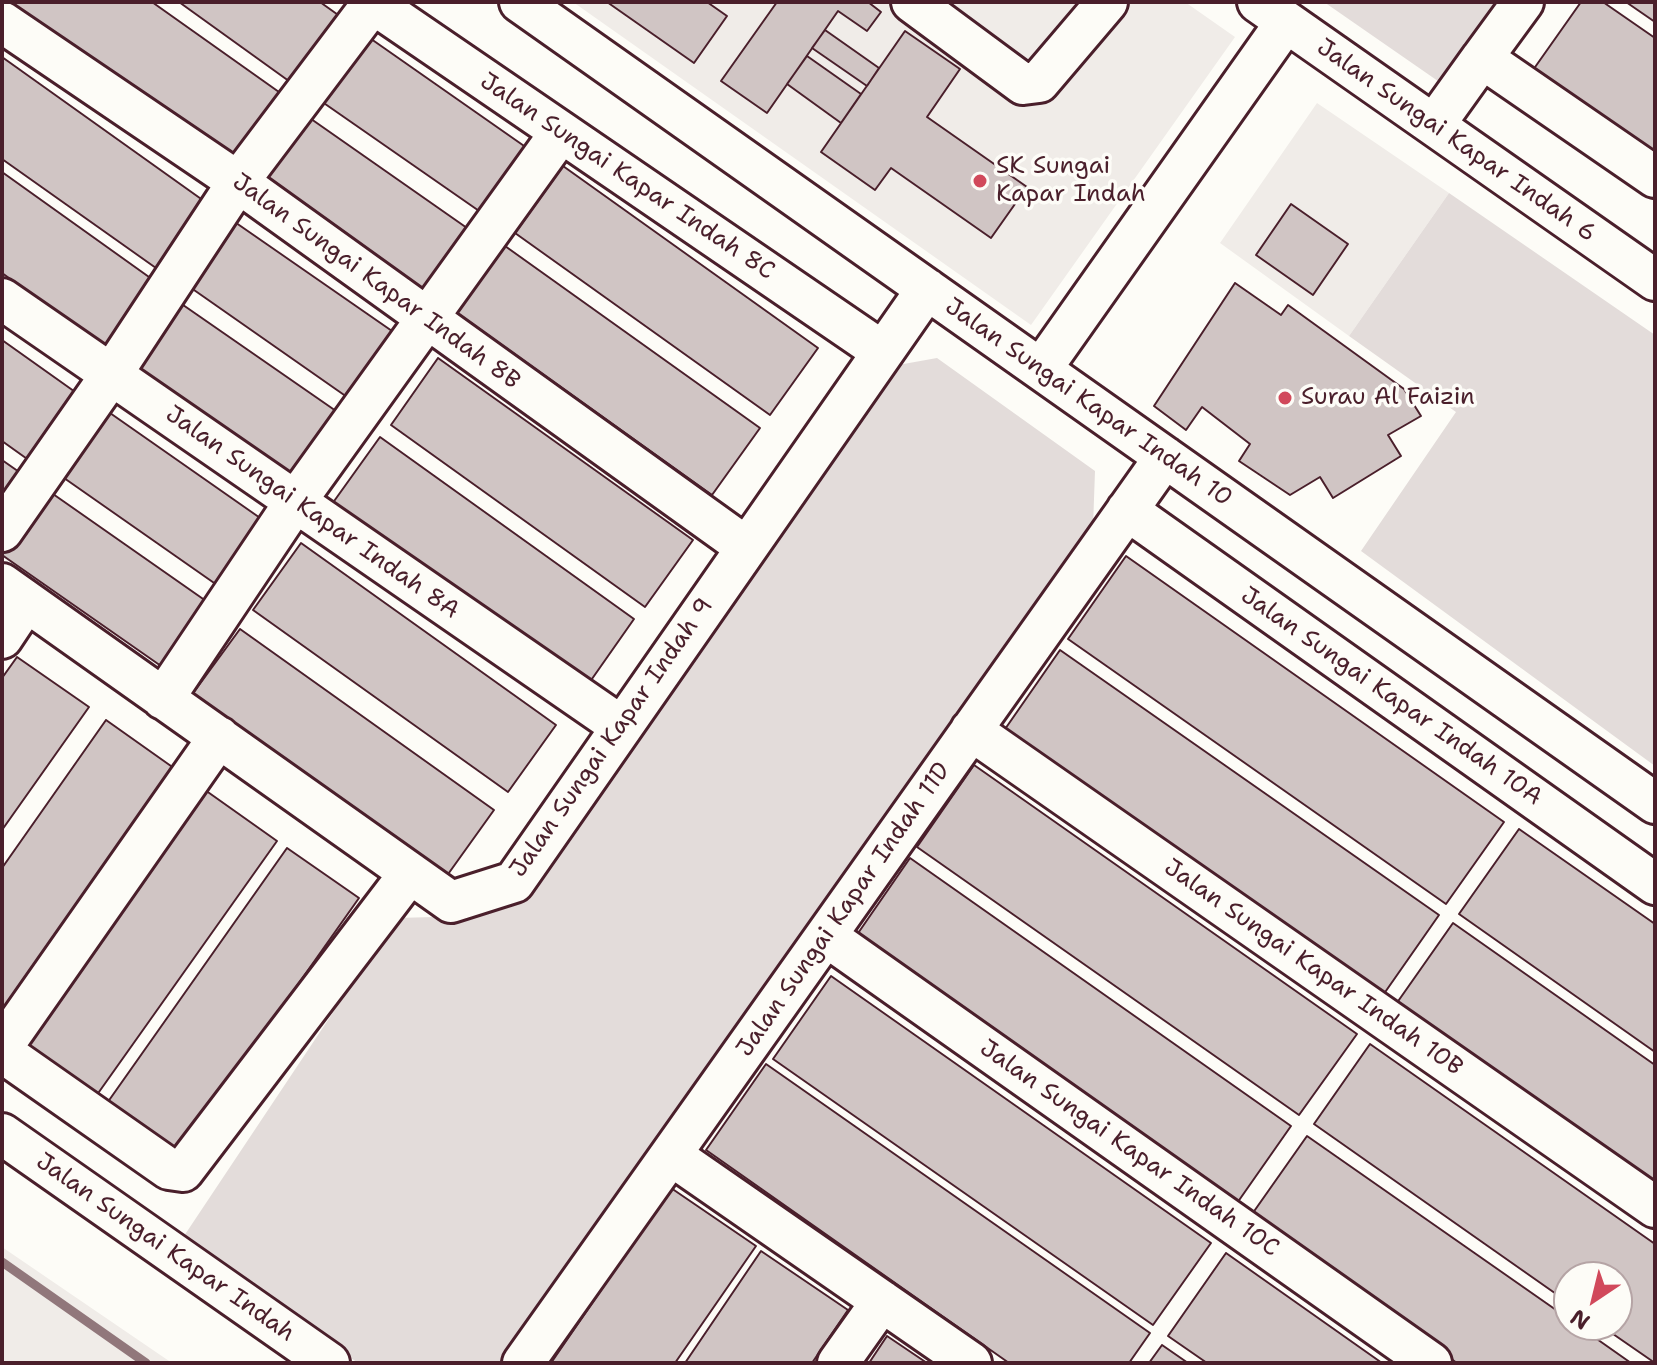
<!DOCTYPE html>
<style>
body{margin:0}
#map{position:relative;width:1657px;height:1365px;overflow:hidden;background:#fdfcf7;font-family:"Shantell Sans",sans-serif}
canvas{display:block}
.frame{position:absolute;inset:0;border:4px solid #4a1f2b;pointer-events:none}
.north{position:absolute;left:1553px;top:1261px;width:80px;height:80px;box-sizing:border-box;background:#fdfcf7;border:2px solid #b5a4a5;border-radius:50%;rotate:215deg;font-size:22px;font-weight:700;line-height:32px;text-align:center;color:#4a1f2b}
.north::after{content:'';display:block;margin:auto;width:28px;height:36px;background:#d1495b;clip-path:polygon(50% 0,100% 100%,50% 72%,0 100%)}
</style>
<div id="map">
<canvas width="1657" height="1365"></canvas>
<div class="frame"></div>
<div class="north">N</div>
</div>
<script>
const c = document.querySelector('canvas').getContext('2d');
c.lineJoin = 'round';
function fillPath(path, color) { c.fillStyle = color; c.fill(path, 'evenodd'); }
const poly = rows => new Path2D(rows.map(r => 'M' + r).join(''));
function stroke(path, color, width, dash) { c.strokeStyle = color; c.lineWidth = width; c.lineCap = dash ? 'butt' : 'round'; c.setLineDash(dash || []); c.stroke(path); }
function write(font, color, halo, rows, align = 'center') {
  c.font = font + ' "Shantell Sans",sans-serif'; c.lineWidth = 7; c.setLineDash([]); c.textBaseline = 'middle'; c.strokeStyle = halo; c.fillStyle = color; for (const [text, x, y, turn = 0] of rows) {
    c.save(); c.translate(x, y); c.rotate((+turn || 0) * Math.PI / 180); c.textAlign = isNaN(turn) ? turn : align; if (halo) c.strokeText(text, 0, 0); c.fillText(text, 0, 0); c.restore();
  }
}
fillPath(poly([
 [573,2,1185,2,1235,37,1031,325],
 [1317,103,1449,193,1349,336,1220,243],
 [2,1247,172,1363,2,1363]
]), '#f0ece8');
fillPath(poly([
 [1324,2,1508,2,1448,88],
 [1449,193,1655,335,1655,766,1361,551,1456,412,1349,336],
 [937,358,1095,471,1093,527,515,1363,358,1363,182,1239,396,918,473,916,533,889,898,365]
]), '#e3dcda');
stroke(poly([
 [2,1262,146,1363]
]), '#91777b', 9);
const building = poly([
 [10,2,152,2,286,97,239,165,10,2],
 [179,2,320,2,341,17,293,84,179,2],
 [607,2,707,2,727,16,694,63,607,2],
 [777,2,868,2,881,12,867,31,838,11,767,113,721,81,777,2],
 [1581,2,1603,2,1655,38,1655,155,1533,70,1581,2],
 [1626,2,1655,2,1655,22,1626,2],
 [825,30,879,68,867,86,812,48,825,30],
 [905,31,960,69,927,117,1027,187,991,238,891,168,875,190,821,152,905,31],
 [364,34,527,148,482,213,318,99,364,34],
 [807,56,861,94,841,123,787,84,807,56],
 [2,57,211,206,163,273,2,159,2,57],
 [304,114,467,228,422,293,259,179,304,114],
 [563,166,818,348,770,415,515,233,563,166],
 [2,172,156,282,108,349,2,273,2,172],
 [1291,204,1348,244,1313,295,1256,255,1291,204],
 [229,218,392,331,347,397,184,283,229,218],
 [505,246,760,428,712,495,457,313,505,246],
 [1235,283,1281,315,1288,305,1404,389,1421,416,1388,435,1401,456,1333,498,1320,477,1290,495,1239,461,1250,444,1202,407,1186,430,1154,406,1235,283],
 [173,298,336,411,291,477,128,363,173,298],
 [2,340,78,394,30,461,2,441,2,340],
 [438,358,693,540,645,607,391,425,438,358],
 [100,406,263,520,217,585,54,471,100,406],
 [380,437,634,619,587,686,332,504,380,437],
 [2,460,22,474,2,501,2,460],
 [43,487,206,601,161,666,2,555,2,546,43,487],
 [301,543,556,725,508,792,253,610,301,543],
 [1126,556,1504,822,1446,904,1068,639,1126,556],
 [240,629,494,810,446,877,191,696,240,629],
 [1060,650,1439,915,1381,998,1003,732,1060,650],
 [17,657,89,707,2,830,2,678,17,657],
 [106,720,178,771,2,1020,2,868,106,720],
 [974,765,1357,1034,1299,1115,917,847,974,765],
 [205,790,277,841,94,1099,23,1048,205,790],
 [1519,829,1655,924,1655,1052,1459,914,1519,829],
 [287,848,359,898,176,1157,105,1106,287,848],
 [910,858,1291,1126,1235,1206,854,939,910,858],
 [1453,923,1655,1065,1655,1190,1394,1007,1453,923],
 [831,976,1211,1243,1153,1325,773,1059,831,976],
 [1370,1044,1655,1244,1655,1363,1600,1325,1617,1325,1617,1277,1569,1277,1569,1303,1314,1124,1370,1044],
 [766,1064,1150,1333,1129,1363,1009,1363,706,1150,766,1064],
 [1307,1136,1569,1319,1569,1325,1577,1325,1631,1363,1457,1363,1250,1217,1307,1136],
 [671,1188,756,1246,675,1363,551,1363,671,1188],
 [761,1251,848,1310,812,1363,685,1363,761,1251],
 [1226,1253,1382,1363,1207,1363,1168,1336,1226,1253],
 [887,1336,927,1363,869,1363,887,1336],
 [1162,1345,1188,1363,1149,1363,1162,1345]
]);
fillPath(building, '#d0c5c4');
stroke(building, '#4a1f2b', 2);
const minor = poly([
 [371,2,883,352],
 [520,2,1655,803],
 [912,2,1023,84,1039,82,1107,2],
 [1258,2,1655,280],
 [1523,2,1482,58,1655,177],
 [2,22,238,182,746,547],
 [1434,125,1482,58],
 [2,299,622,727],
 [1041,369,1286,22],
 [1127,510,1655,884],
 [2,531,111,375,238,182,373,3],
 [2,584,451,902,514,882,927,289],
 [2,638,26,602],
 [163,699,295,502,561,132],
 [971,730,1655,1207],
 [826,936,1431,1363],
 [2,1047,219,737],
 [2,1052,169,1169,183,1171,410,873],
 [2,1134,329,1363],
 [671,1155,971,1363],
 [523,1363,1165,457],
 [838,1363,882,1301]
]);
stroke(minor, '#4a1f2b', 46);
stroke(minor, '#fdfcf7', 40);
for (const [x, y, r, color] of [
 [980,181,8,"#d1495b"],
 [1285,398,8,"#d1495b"]
]) { const dot = new Path2D(); dot.arc(x, y, r, 0, 2 * Math.PI); c.fillStyle = color; c.fill(dot); stroke(dot, '#fdfcf7', 3); }
write('24px', '#4a1f2b', '#fdfcf7', [
 ["Jalan Sungai Kapar Indah 6",1456,141,35],
 ["Jalan Sungai Kapar Indah 8C",627,177,34],
 ["Jalan Sungai Kapar Indah 8B",376,282,36],
 ["Jalan Sungai Kapar Indah 10",1088,403,35],
 ["Jalan Sungai Kapar Indah 8A",312,513,35],
 ["Jalan Sungai Kapar Indah 10A",1391,697,35],
 ["Jalan Sungai Kapar Indah 9",612,738,-55],
 ["Jalan Sungai Kapar Indah 11D",844,910,-55],
 ["Jalan Sungai Kapar Indah 10B",1313,968,35],
 ["Jalan Sungai Kapar Indah 10C",1129,1149,35],
 ["Jalan Sungai Kapar Indah",165,1248,35]
]);
write('24px', '#4a1f2b', '#fdfcf7', [
 ["SK Sungai",996,167],
 ["Kapar Indah",996,195],
 ["Surau Al Faizin",1301,398]
], 'left');
</script>
